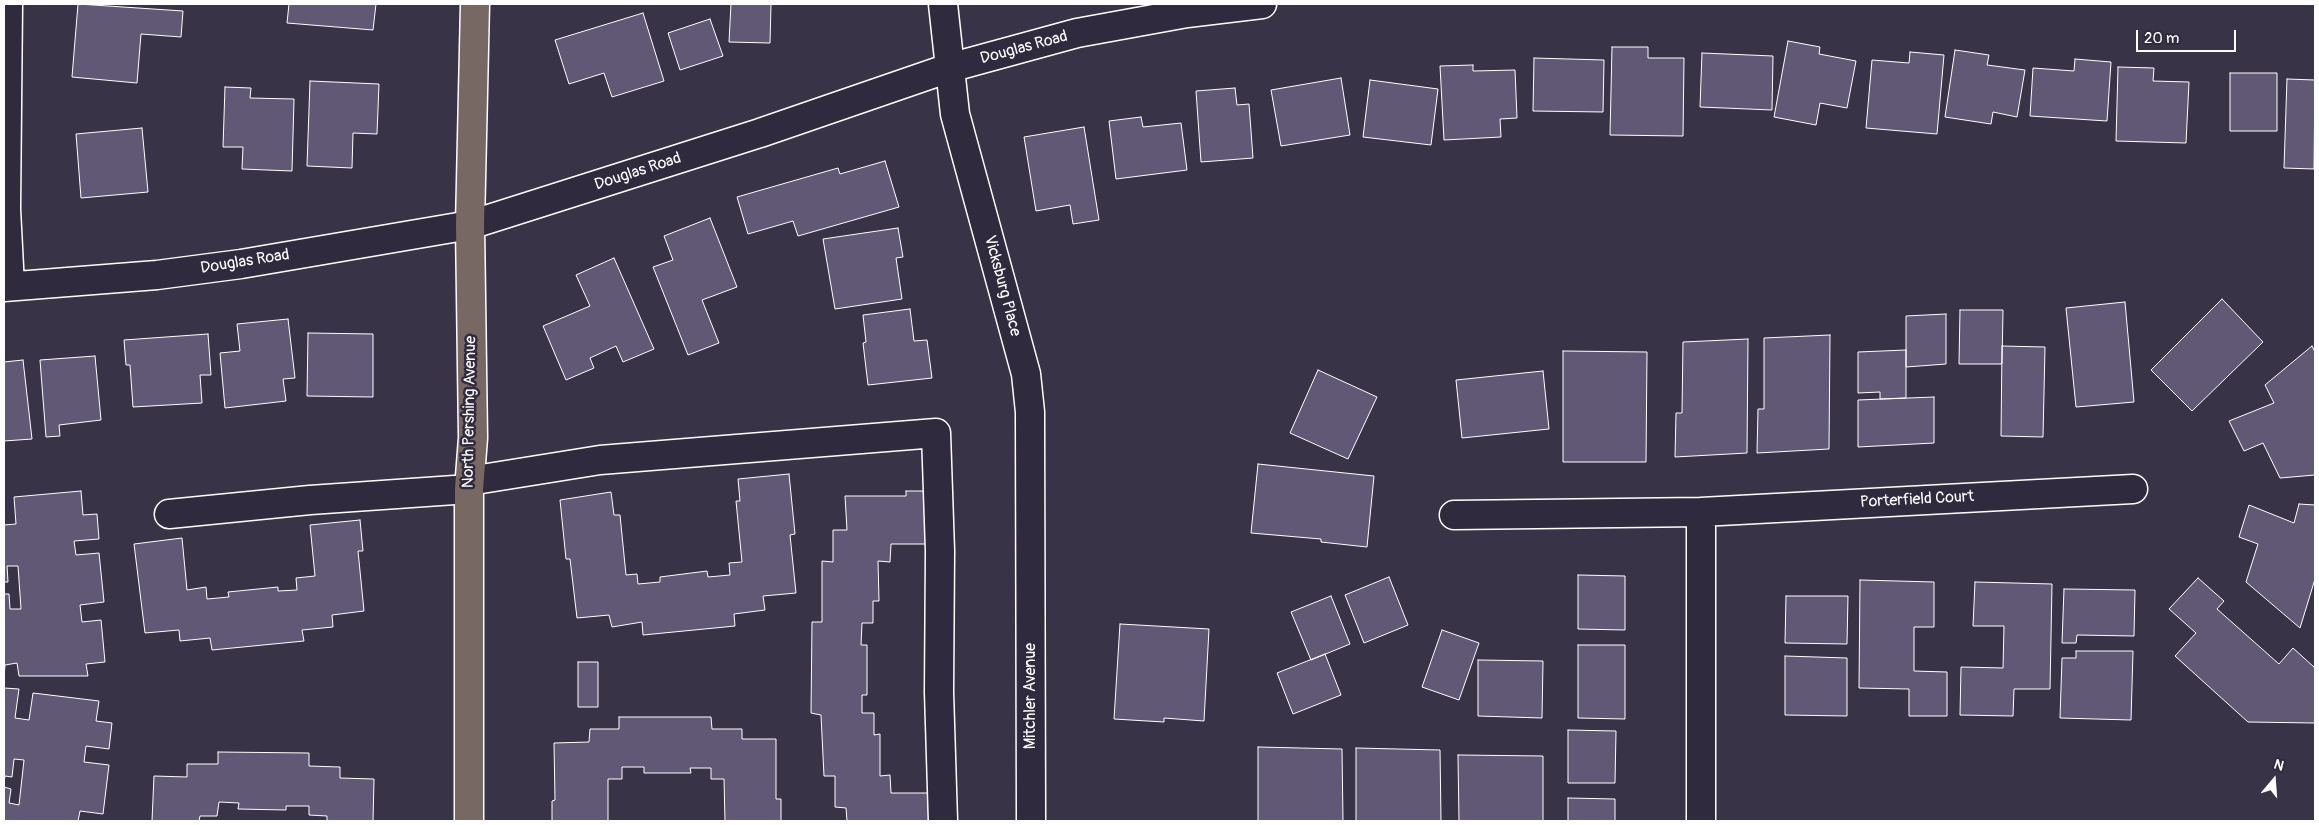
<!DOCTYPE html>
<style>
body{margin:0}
#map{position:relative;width:2319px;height:825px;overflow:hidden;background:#393348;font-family:Pangolin,sans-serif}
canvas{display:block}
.frame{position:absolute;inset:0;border:5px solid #fff;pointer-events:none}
.north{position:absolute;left:2249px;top:755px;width:50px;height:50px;-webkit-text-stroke:4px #2f2a3d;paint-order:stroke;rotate:18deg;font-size:14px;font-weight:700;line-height:20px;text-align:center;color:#fff}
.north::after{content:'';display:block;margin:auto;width:18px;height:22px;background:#fff;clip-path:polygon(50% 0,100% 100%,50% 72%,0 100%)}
.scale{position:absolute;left:2136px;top:30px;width:100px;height:22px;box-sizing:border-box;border:2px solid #fff;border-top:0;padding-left:6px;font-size:15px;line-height:18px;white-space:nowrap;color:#fff;-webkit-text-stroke:4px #2f2a3d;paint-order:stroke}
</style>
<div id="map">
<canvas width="2319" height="825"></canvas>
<div class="frame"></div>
<div class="north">N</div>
<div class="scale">20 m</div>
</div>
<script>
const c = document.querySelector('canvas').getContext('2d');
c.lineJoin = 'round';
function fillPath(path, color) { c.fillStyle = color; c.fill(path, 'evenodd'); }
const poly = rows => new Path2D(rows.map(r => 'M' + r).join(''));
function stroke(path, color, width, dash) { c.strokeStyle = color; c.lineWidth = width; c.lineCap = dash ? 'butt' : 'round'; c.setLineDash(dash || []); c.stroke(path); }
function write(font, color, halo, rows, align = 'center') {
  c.font = font + ' Pangolin,sans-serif'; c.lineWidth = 5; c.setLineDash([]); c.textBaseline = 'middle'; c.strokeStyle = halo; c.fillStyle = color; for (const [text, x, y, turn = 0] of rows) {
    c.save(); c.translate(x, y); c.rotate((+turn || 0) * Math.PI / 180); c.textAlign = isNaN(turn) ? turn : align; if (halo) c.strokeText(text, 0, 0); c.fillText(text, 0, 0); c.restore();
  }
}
const building = poly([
 [78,4,183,11,181,37,141,34,137,83,72,77,78,4],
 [289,4,376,4,373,30,287,23,289,4],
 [731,4,771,4,770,43,729,42,731,4],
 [643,13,664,81,612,97,604,73,569,84,555,40,643,13],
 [710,19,723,56,680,70,668,33,710,19],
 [1788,41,1820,47,1819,54,1856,61,1847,108,1820,103,1816,125,1774,117,1788,41],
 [1612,47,1648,47,1648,58,1684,58,1683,136,1610,135,1612,47],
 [1955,50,1989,55,1987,65,2025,70,2017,117,1993,112,1991,124,1945,117,1955,50],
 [1910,52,1944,55,1937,134,1866,128,1872,60,1909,63,1910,52],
 [1702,53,1773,56,1772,110,1700,107,1702,53],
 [1534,58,1604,60,1603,112,1533,111,1534,58],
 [2075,59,2111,62,2107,121,2030,116,2033,68,2074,71,2075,59],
 [1473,65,1473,71,1515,70,1517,118,1500,119,1501,137,1444,140,1440,66,1473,65],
 [2118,67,2154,68,2153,81,2189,82,2186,143,2116,141,2118,67],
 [2230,73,2277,73,2277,131,2230,131,2230,73],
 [1341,78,1350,135,1281,146,1271,90,1341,78],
 [2287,79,2315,80,2314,169,2284,168,2287,79],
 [1370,80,1438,89,1431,145,1363,137,1370,80],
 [310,81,379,84,377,134,353,133,352,168,307,166,310,81],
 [225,87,251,88,250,98,294,99,292,171,242,169,243,147,223,147,225,87],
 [1235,88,1237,105,1249,104,1253,158,1201,162,1196,91,1235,88],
 [1141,117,1143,127,1181,123,1187,170,1116,179,1109,121,1141,117],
 [1084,127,1099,220,1073,224,1070,205,1036,211,1024,137,1084,127],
 [142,128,148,192,81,198,76,134,142,128],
 [885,161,899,207,798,236,793,221,748,234,737,197,838,168,840,174,885,161],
 [710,218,737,287,702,300,719,343,688,355,653,267,673,260,664,236,710,218],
 [898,228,903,257,896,258,902,299,835,309,823,239,898,228],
 [614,258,654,349,623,362,616,346,590,358,594,368,566,380,543,326,590,306,576,275,614,258],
 [2222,299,2263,342,2192,411,2151,370,2222,299],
 [2125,302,2134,402,2076,407,2066,308,2125,302],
 [910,309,914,341,927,340,932,378,868,385,863,343,866,342,863,315,910,309],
 [1960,310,2003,310,2002,364,1959,364,1960,310],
 [1946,314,1946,364,1906,367,1906,316,1946,314],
 [288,319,295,378,283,379,286,401,225,408,220,353,240,351,237,324,288,319],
 [308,333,373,334,373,397,307,396,308,333],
 [208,334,211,375,200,375,202,403,133,407,130,365,126,365,124,340,208,334],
 [1830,335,1829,449,1757,453,1758,409,1764,409,1764,338,1830,335],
 [1748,339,1747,453,1675,457,1676,413,1682,413,1683,342,1748,339],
 [2002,346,2045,347,2043,437,2001,436,2002,346],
 [2312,346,2315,352,2315,475,2280,478,2263,443,2244,451,2229,421,2274,403,2265,385,2312,346],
 [1906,350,1906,398,1880,399,1880,392,1858,393,1858,352,1906,350],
 [1563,351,1647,352,1646,462,1563,462,1563,351],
 [95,356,101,420,59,425,60,436,46,437,40,360,95,356],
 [23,360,32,439,4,441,4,362,23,360],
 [1318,370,1377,397,1348,459,1290,433,1318,370],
 [1543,371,1549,429,1462,438,1456,380,1543,371],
 [1934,397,1934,443,1858,447,1858,400,1934,397],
 [1258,464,1374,476,1367,547,1321,542,1321,539,1251,533,1258,464],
 [789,474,795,534,790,535,796,593,763,596,765,610,734,614,735,626,643,635,642,622,612,627,609,615,577,618,570,559,566,559,560,500,611,492,614,515,620,515,626,575,637,574,638,584,660,582,660,577,707,571,708,577,730,575,729,563,742,562,736,501,740,501,738,479,789,474],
 [81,491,83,515,97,514,99,539,74,541,76,555,99,553,104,602,80,605,82,622,101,620,105,662,86,664,88,676,19,676,17,663,5,665,4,677,4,594,9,594,10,609,21,609,18,566,7,566,8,582,4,582,4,525,16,524,14,497,81,491],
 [906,491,935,491,935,544,891,544,890,562,878,561,879,601,873,601,873,623,862,623,861,645,867,645,867,695,862,695,862,713,874,713,874,735,880,734,880,776,890,775,891,793,939,793,939,821,847,821,846,808,835,807,835,776,824,776,821,715,811,713,812,622,822,622,822,561,833,562,833,530,847,530,845,496,906,496,906,491],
 [2299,504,2315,505,2315,579,2300,628,2246,582,2258,544,2239,537,2249,505,2294,523,2299,504],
 [360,520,363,551,358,551,364,611,332,615,333,627,302,630,304,641,212,650,210,638,180,641,179,630,145,633,134,544,182,538,187,590,206,587,207,599,229,597,228,592,278,587,278,591,297,590,296,578,315,576,310,525,360,520],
 [1578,575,1625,576,1625,630,1578,629,1578,575],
 [1389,577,1408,625,1364,643,1345,595,1389,577],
 [2198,578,2224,601,2217,609,2279,664,2293,648,2315,668,2315,723,2248,722,2175,656,2196,633,2169,609,2198,578],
 [1860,580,1934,582,1934,627,1914,627,1914,671,1947,672,1947,716,1909,716,1909,689,1859,688,1860,580],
 [1975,582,2052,584,2050,689,2014,689,2013,716,1960,715,1961,667,2003,668,2004,626,1973,626,1975,582],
 [2064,589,2135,590,2134,636,2077,635,2076,643,2062,643,2064,589],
 [1331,596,1350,644,1311,660,1291,612,1331,596],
 [1786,596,1848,596,1847,644,1785,643,1786,596],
 [1120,624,1209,629,1204,721,1164,718,1164,722,1114,719,1120,624],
 [1442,630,1479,643,1459,700,1422,687,1442,630],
 [1578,645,1625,645,1625,719,1578,718,1578,645],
 [2076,651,2133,651,2131,720,2060,718,2062,658,2076,658,2076,651],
 [1325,654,1341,695,1293,714,1277,673,1325,654],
 [1785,656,1847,658,1847,716,1785,715,1785,656],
 [1478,660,1543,661,1542,718,1478,716,1478,660],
 [578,662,598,662,598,707,578,707,578,662],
 [4,688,19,689,15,718,29,720,33,693,99,701,96,721,112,723,109,749,86,746,84,762,109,765,103,814,80,811,78,821,4,821,4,787,11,789,9,803,19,805,24,760,14,759,12,777,5,776,4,783,4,688],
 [619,717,711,717,712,729,742,729,742,739,776,739,776,799,781,799,781,821,725,821,724,779,711,779,711,768,690,768,691,773,644,773,644,767,622,767,622,779,608,779,608,821,552,821,552,801,555,800,554,743,589,742,590,729,619,729,619,717],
 [1568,730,1616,731,1615,783,1568,783,1568,730],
 [1258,747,1342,749,1343,821,1258,821,1258,747],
 [1356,748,1440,750,1441,821,1356,821,1356,748],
 [218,752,309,753,309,766,340,767,340,778,374,779,373,821,327,821,327,816,309,815,309,806,286,806,286,810,238,809,239,803,219,802,217,816,200,816,199,821,152,821,154,776,187,777,187,764,218,764,218,752],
 [1458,755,1543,756,1543,821,1459,821,1458,755],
 [1568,798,1615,799,1615,821,1568,821,1568,798]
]);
fillPath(building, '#615875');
stroke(building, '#fff', 1);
const minor = poly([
 [8,4,6,209,10,286],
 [943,4,955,114,1026,374,1030,412,1031,821],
 [4,287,157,275,241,264,470,225,760,133,949,68,1077,33,1187,13,1262,4],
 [469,481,600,460,936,433,940,551,939,692,943,821],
 [169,514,310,500,469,489],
 [1454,515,1701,512],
 [1701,821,1701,512,2133,489]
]);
const major = poly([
 [469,821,469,489,473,438,470,225,475,4]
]);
stroke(minor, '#fff', 31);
stroke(major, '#fff', 31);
stroke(minor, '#2f2a3d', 28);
stroke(major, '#776864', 28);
write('16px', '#fff', '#2f2a3d', [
 ["Douglas Road",1024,48,-15],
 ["Douglas Road",638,172,-18],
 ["Douglas Road",245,262,-9],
 ["Vicksburg Place",1002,286,75],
 ["North Pershing Avenue",470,412,-89],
 ["Porterfield Court",1917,500,-3],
 ["Mitchler Avenue",1031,696,-90]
]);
</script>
